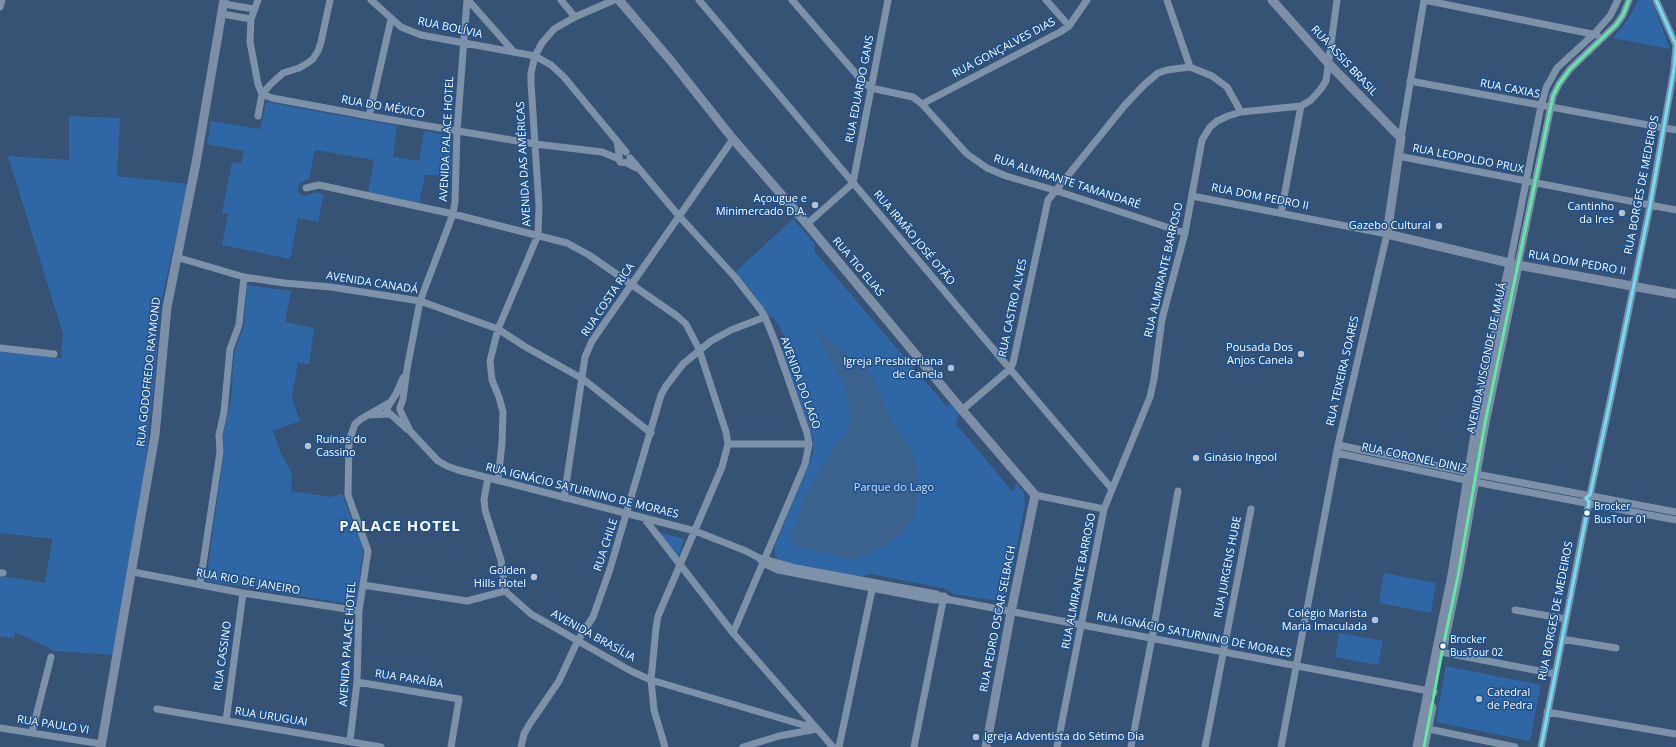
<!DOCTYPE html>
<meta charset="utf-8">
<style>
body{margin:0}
canvas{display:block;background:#365274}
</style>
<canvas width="1676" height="747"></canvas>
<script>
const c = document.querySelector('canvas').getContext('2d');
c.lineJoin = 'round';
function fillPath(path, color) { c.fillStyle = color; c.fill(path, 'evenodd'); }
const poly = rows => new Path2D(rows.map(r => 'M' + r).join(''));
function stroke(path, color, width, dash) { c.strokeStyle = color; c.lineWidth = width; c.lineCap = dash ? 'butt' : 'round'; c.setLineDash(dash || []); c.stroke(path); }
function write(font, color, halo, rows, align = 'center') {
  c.font = font + ' "Open Sans",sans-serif'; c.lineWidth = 3; c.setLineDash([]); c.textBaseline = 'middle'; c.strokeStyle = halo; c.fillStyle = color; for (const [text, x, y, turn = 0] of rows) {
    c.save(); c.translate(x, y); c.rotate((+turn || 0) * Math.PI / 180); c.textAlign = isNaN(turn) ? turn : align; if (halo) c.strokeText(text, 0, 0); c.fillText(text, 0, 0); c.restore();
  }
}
fillPath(poly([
 [1638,0,1652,0,1670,49,1613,38,1629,18],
 [266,102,397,126,393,157,419,161,424,131,452,136,451,176,425,175,419,203,368,192,374,160,315,150,309,179,301,182,298,188,298,192,302,195,307,196,314,192,324,194,318,222,298,218,290,259,222,245,228,214,222,213,232,162,241,164,244,151,207,144,211,121,260,129],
 [69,116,120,118,117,176,188,184,161,302,154,383,145,464,114,655,55,651,15,632,14,638,0,636,0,576,45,583,52,539,0,533,0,351,61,358,63,334,8,156,69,160],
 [793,219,815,244,814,251,947,407,950,403,959,414,956,424,1013,492,1016,482,1024,493,1025,505,1006,602,954,594,943,588,870,574,861,577,785,562,778,559,775,556,774,548,813,453,813,438,782,350,787,341,774,318,768,316,750,289,735,272],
 [247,285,291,291,285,322,314,328,309,364,298,363,292,398,300,421,273,431,280,451,292,474,291,491,330,497,342,494,362,545,363,552,356,605,206,581,224,452,223,434,231,401,234,352,244,326],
 [655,531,684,539,678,558],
 [1384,573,1436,583,1431,613,1379,603],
 [1339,633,1383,641,1378,665,1335,657],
 [1446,666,1541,685,1530,741,1436,722]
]), '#2f66a5');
fillPath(poly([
 [816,327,825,338,867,369,874,378,891,420,911,450,918,471,918,490,914,518,901,533,887,545,855,560,797,546,791,538,805,497,835,445,845,435,849,427,851,417,849,405,841,378,816,333,815,328]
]), '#3b618d');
stroke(poly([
 [258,0,251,19,250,42,258,84,262,94],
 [371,0,401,27,421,35,535,56,551,65,564,77,626,152],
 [468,0,514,52],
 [561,0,575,17],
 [699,0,1010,369,1112,489],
 [792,0,864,83,871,88,913,97,922,104,967,154,987,168,1006,176,1054,190,1185,233],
 [1046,0,1069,26],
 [1167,0,1190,67],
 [1424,0,1597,35],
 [224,4,254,9],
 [0,7,2,0],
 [222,14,251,19],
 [1410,81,1676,130],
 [262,94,272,98,369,116,535,144,602,152,619,159],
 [922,104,1060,32,1069,26,1087,0],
 [258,116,262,94,271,84,283,73,299,68,306,64,313,59,318,51,321,42,330,0],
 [369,116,391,20],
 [1401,138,1424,0],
 [617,141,619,154,619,159,620,162,627,163,637,168],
 [1398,156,1676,210],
 [630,158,679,216,735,277,760,309,765,317,776,344,807,433,809,444,805,464,733,633],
 [853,183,888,0],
 [306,188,319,185,453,214,567,243,589,255,677,316,686,324,699,349,726,432,728,444,722,467,658,616,656,628,651,680,654,710,665,747],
 [1192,196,1387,234,1338,445,1281,747],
 [1281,213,1301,106],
 [807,224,853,183],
 [176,257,244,277,284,283,331,287,420,301,498,329,524,346,583,379,651,433],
 [1510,263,1541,106,1546,88,1557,68,1594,34,1610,16,1618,0],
 [1518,265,1553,96,1559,84,1570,69,1616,25,1623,15,1629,0],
 [0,348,54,354],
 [403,378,396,394,387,408,388,412,408,430],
 [400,408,403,399,407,369,420,301,453,214,455,202,457,131,467,0],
 [400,410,410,431,438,461,447,466,458,470,695,531,746,551,759,558,763,563,778,570,934,600,951,600,1434,692],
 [962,410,1010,369,1013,363,1048,200,1125,105,1144,85,1158,73,1167,70,1190,67,1212,76,1227,87,1241,112],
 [368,415,390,414],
 [728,444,809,444],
 [1338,445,1476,474,1676,512],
 [1337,453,1475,482,1676,520],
 [488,478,484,499,485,510,501,560,505,591],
 [498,480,502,443,503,412,499,397,492,380,490,361,498,329,538,235,539,206,531,83,531,73,535,56,542,43,554,29,575,17,614,0],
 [1035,495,1104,509],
 [564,498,585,357,592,341,733,139],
 [644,518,733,633,833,747],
 [761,558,796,568,936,594,951,600],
 [133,572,243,593,359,611],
 [0,573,3,573],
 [200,584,220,452,219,435,224,412,230,349,239,325,244,277],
 [363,585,467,601,505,591],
 [505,591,531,614,631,671,651,680,817,729],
 [1515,610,1566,619],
 [1562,639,1616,648],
 [1436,651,1555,674],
 [357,682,459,699,451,747],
 [157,709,381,747],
 [1547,712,1676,734],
 [226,721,243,593],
 [0,728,102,744],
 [1424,728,1515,747],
 [32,732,51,657],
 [350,741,357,682,359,611,368,551,348,495,349,441,355,424,361,419,389,403],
 [521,747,524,734,529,725,559,681,578,640,593,617,610,569,661,395,666,386,683,364,711,341,731,330,765,317],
 [743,747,779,736,817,729],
 [839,747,873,585],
 [914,747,944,596],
 [1057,747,1104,509,1150,397,1154,379,1162,319,1185,233,1202,140,1210,127,1217,121,1228,116,1241,112,1301,106,1311,100,1320,90,1326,81,1337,0],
 [1131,747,1152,638,1178,491],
 [1205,747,1251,509],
 [1541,747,1589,502,1586,498,1590,495,1611,397,1650,206,1674,69,1676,45,1656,0]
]), '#7d92a8', 7);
stroke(poly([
 [619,0,671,61,733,139,807,224,962,410,1035,495,1011,612,986,747],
 [1272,0,1329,64,1401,138,1387,234,1518,265,1676,294],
 [1443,647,1458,576,1485,423,1518,265],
 [101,747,155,435,167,307,196,163,224,0],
 [1417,747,1452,575,1477,422,1510,263],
 [1424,747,1432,707]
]), '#7d8ea7', 9);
stroke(poly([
 [1424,747,1442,652,1458,576,1485,423,1553,96,1559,84,1570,69,1616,25,1623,15,1629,0]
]), '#60e9a3', 3);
stroke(poly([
 [1541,747,1589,502,1586,498,1590,495,1611,397,1650,206,1674,69,1676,45,1656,0]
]), '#6ddff8', 3);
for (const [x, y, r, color] of [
 [815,205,4,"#b9c2ce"],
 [1622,213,4,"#b9c2ce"],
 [1439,226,4,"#b9c2ce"],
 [1301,354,4,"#b9c2ce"],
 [951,368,4,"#b9c2ce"],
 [308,446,4,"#b9c2ce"],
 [1196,458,4,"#b9c2ce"],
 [1587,513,3.5,"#fff"],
 [534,577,4,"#b9c2ce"],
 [1375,620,4,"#b9c2ce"],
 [1443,646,3.5,"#fff"],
 [1479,699,4,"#b9c2ce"],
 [976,737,4,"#b9c2ce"]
]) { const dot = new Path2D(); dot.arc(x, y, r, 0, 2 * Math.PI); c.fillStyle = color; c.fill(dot); stroke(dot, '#1b4f8f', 1.5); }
write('10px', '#fff', '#1b4f8f', [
 ["Brocker",1594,507],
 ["BusTour 01",1594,520],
 ["Brocker",1450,640],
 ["BusTour 02",1450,653]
], 'left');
write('11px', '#fff', '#1b4f8f', [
 ["RUA BOLÍVIA",450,28,12],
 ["RUA GONÇALVES DIAS",1004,48,-28],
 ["RUA ASSIS BRASIL",1344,61,47],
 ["RUA EDUARDO GANS",860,89,-79],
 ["RUA CAXIAS",1510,89,11],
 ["RUA DO MÉXICO",383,107,10],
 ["AVENIDA PALACE HOTEL",447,139,-87],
 ["RUA LEOPOLDO PRUX",1468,159,11],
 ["AVENIDA DAS AMÉRICAS",524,164,-93],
 ["RUA ALMIRANTE TAMANDARÉ",1067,182,18],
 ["RUA BORGES DE MEDEIROS",1642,185,-79],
 ["RUA DOM PEDRO II",1260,197,11],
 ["RUA IRMÃO JOSÉ OTÃO",914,238,50],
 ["RUA DOM PEDRO II",1577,263,10],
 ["RUA TIO ELIAS",858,267,50],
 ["RUA ALMIRANTE BARROSO",1164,270,-77],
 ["AVENIDA CANADÁ",372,283,9],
 ["RUA COSTA RICA",608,300,-56],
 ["RUA CASTRO ALVES",1013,308,-78],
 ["AVENIDA VISCONDE DE MAUÁ",1487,358,-78],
 ["RUA TEIXEIRA SOARES",1343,371,-77],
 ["RUA GODOFREDO RAYMOND",149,372,-84],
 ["AVENIDA DO LAGO",800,383,70],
 ["RUA CORONEL DINIZ",1414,458,12],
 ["RUA IGNÁCIO SATURNINO DE MORAES",582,491,14],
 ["RUA CHILE",606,545,-72],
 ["RUA JURGENS HUBE",1228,567,-79],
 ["RUA ALMIRANTE BARROSO",1079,581,-79],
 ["RUA RIO DE JANEIRO",248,582,10],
 ["RUA BORGES DE MEDEIROS",1556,611,-79],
 ["RUA PEDRO OSCAR SELBACH",998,619,-79],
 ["RUA IGNÁCIO SATURNINO DE MORAES",1194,635,11],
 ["AVENIDA BRASÍLIA",593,636,29],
 ["AVENIDA PALACE HOTEL",348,644,-86],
 ["RUA CASSINO",223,656,-82],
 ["RUA PARAÍBA",409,679,9],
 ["RUA URUGUAI",271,717,9],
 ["RUA PAULO VI",53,725,9]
]);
write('11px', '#fff', '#1b4f8f', [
 ["Açougue e",807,199],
 ["Minimercado D.A.",807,212],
 ["Cantinho",1614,207],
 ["da Ires",1614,220],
 ["Gazebo Cultural",1431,226],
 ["Pousada Dos",1293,348],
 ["Anjos Canela",1293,361],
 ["Igreja Presbiteriana",943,362],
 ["de Canela",943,375],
 ["Ruínas do",316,440,"left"],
 ["Cassino",316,453,"left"],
 ["Ginásio Ingool",1204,458,"left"],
 ["Golden",526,571],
 ["Hills Hotel",526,584],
 ["Colégio Marista",1367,614],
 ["Maria Imaculada",1367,627],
 ["Catedral",1487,693,"left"],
 ["de Pedra",1487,706,"left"],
 ["Igreja Adventista do Sétimo Dia",984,737,"left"]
], 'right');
write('11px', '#cfe3fa', '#1b4f8f', [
 ["Parque do Lago",894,488]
]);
c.letterSpacing = '1px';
write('bold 15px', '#fff', '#1b4f8f', [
 ["PALACE HOTEL",400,527]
]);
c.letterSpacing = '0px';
</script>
